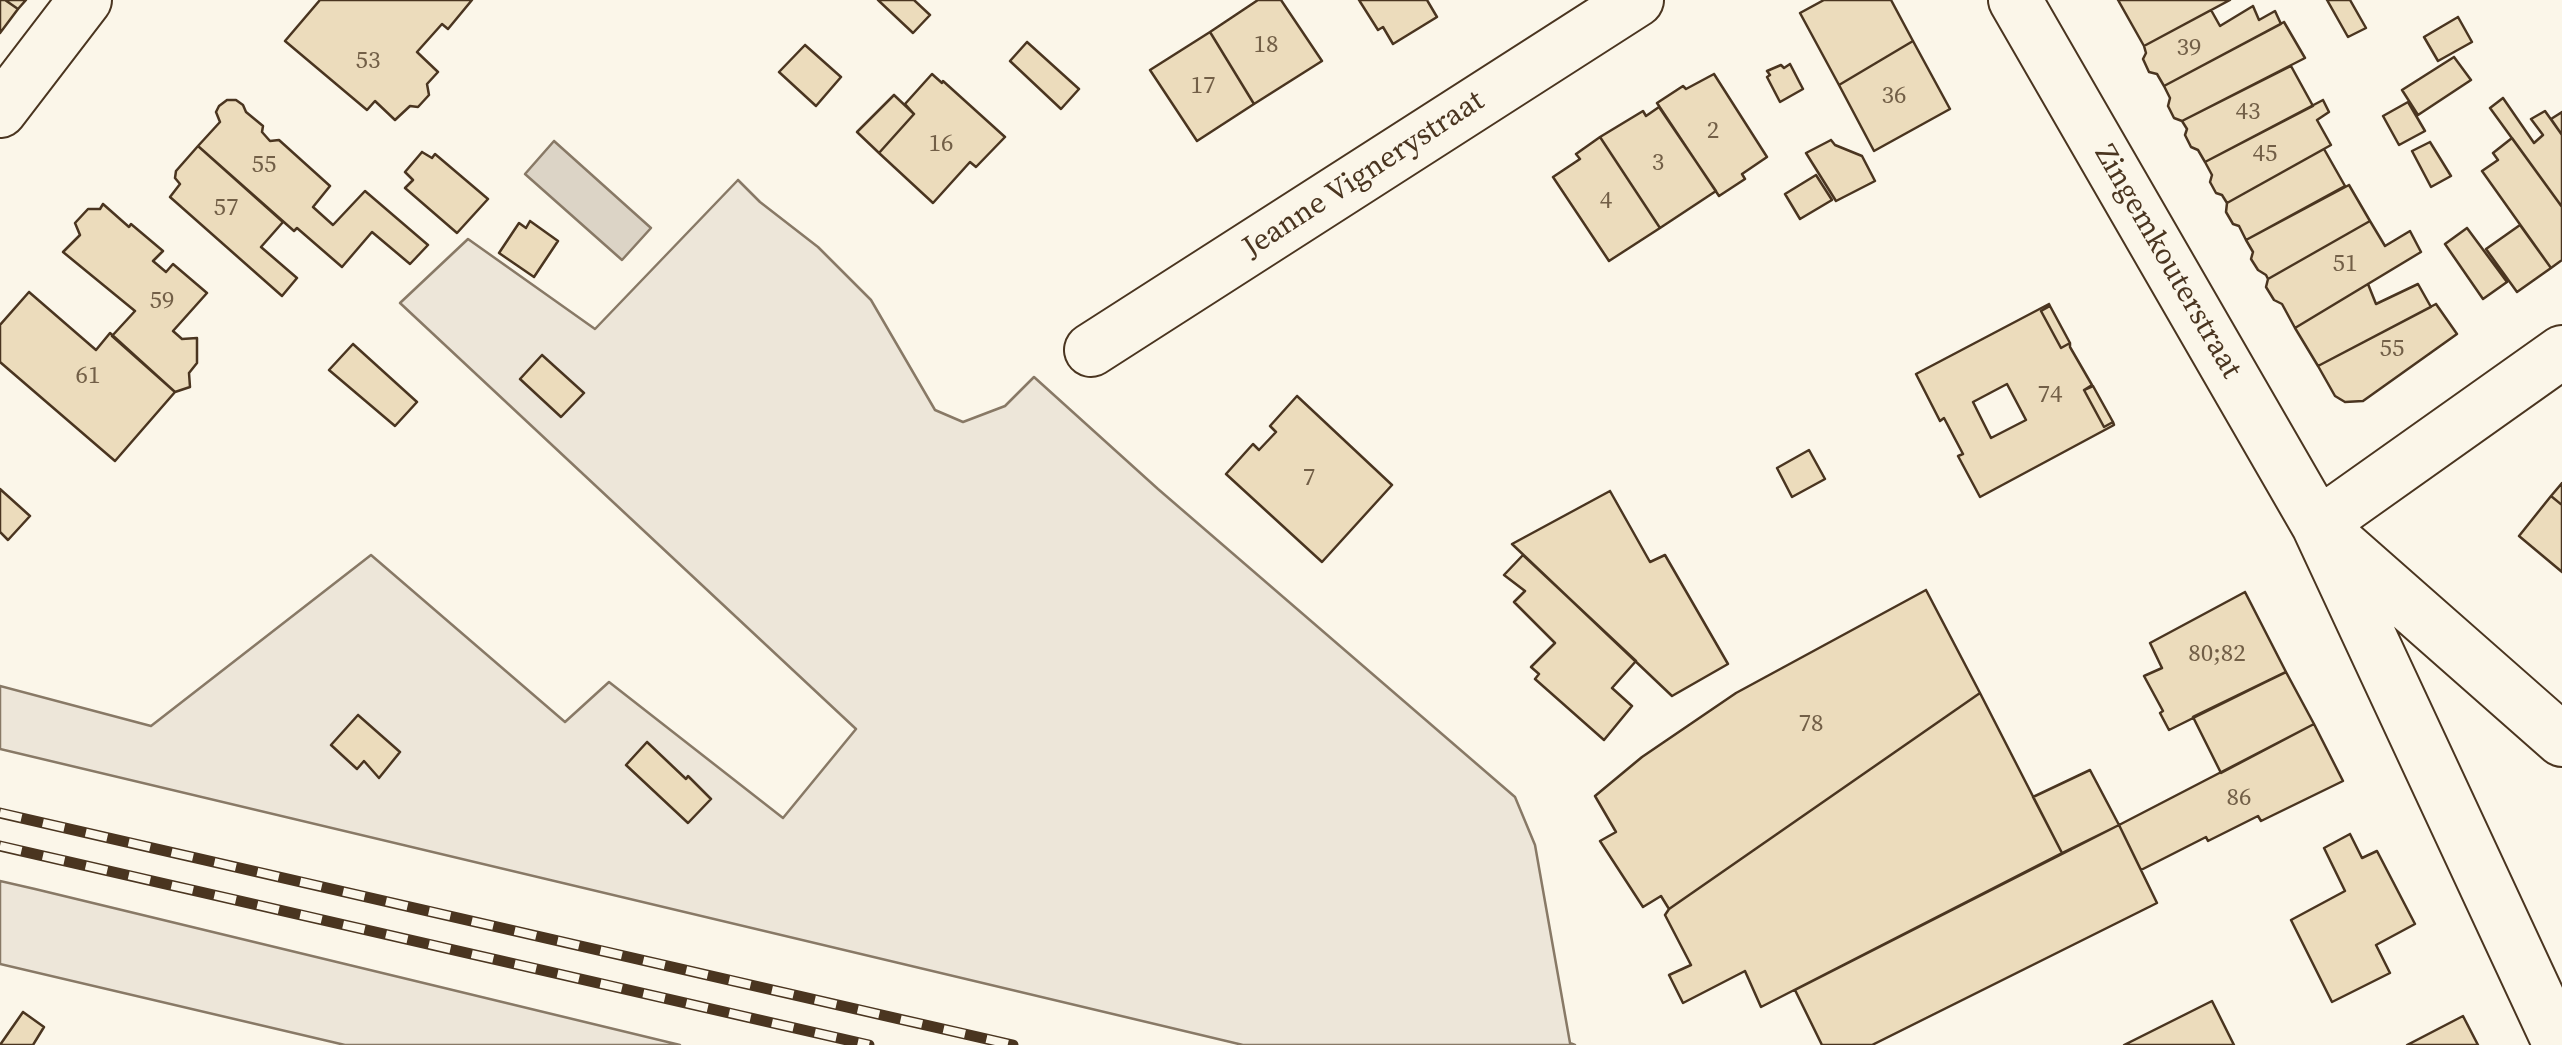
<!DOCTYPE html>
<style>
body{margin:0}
canvas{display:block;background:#fbf6e9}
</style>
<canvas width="2562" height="1045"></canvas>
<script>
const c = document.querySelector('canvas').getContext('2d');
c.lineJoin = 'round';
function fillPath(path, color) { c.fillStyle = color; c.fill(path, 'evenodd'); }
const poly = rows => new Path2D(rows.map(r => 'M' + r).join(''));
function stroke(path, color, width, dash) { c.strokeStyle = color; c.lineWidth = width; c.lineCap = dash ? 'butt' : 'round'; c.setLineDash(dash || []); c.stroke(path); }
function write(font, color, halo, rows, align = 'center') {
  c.font = font + ' "Source Serif 4",serif'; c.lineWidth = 8; c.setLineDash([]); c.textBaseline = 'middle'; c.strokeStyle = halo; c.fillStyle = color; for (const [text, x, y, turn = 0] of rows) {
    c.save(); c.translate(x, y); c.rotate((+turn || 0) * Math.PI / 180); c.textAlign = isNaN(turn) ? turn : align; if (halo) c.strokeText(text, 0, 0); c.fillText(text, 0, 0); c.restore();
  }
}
const green = poly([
 [738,180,760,202,818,247,871,300,935,410,963,422,1005,406,1034,377,1158,489,1515,797,1535,845,1570,1043,1575,1045,1243,1045,0,749,0,686,151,726,371,555,565,722,609,682,783,818,856,729,400,303,468,239,595,329,738,180],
 [0,881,35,889,680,1045,345,1045,0,964,0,881]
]);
fillPath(green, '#ede6d9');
stroke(green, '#887966', 2.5);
const water = poly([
 [554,141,651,228,622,260,525,174,554,141]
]);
fillPath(water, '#dcd4c6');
stroke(water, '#887966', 2.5);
const building = poly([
 [0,0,5,0,18,9,0,33,0,0],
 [5,0,26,0,18,9,5,0],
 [320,0,472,0,448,29,442,24,417,52,438,72,427,84,429,95,418,107,410,106,395,120,375,101,367,110,285,41,320,0],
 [878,0,914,0,930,15,913,33,878,0],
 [1258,0,1281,0,1322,61,1254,104,1210,32,1258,0],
 [1359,0,1427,0,1437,17,1393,44,1383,27,1378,30,1359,0],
 [1824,0,1891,0,1913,41,1839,85,1800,13,1824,0],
 [2118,0,2230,0,2144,46,2118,0],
 [2327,0,2350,0,2366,28,2348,37,2327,0],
 [2253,6,2259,20,2275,11,2281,24,2164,86,2157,74,2149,72,2143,59,2146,53,2144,46,2211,10,2220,26,2253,6],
 [2458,17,2472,42,2438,61,2424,37,2458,17],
 [2284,22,2305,58,2182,121,2174,118,2168,106,2170,98,2164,86,2284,22],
 [1210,32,1254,104,1197,141,1150,70,1210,32],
 [1913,41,1950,109,1874,151,1839,85,1913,41],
 [1027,42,1079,89,1061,109,1010,61,1027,42],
 [805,45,841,77,816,106,779,72,805,45],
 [2454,57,2471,80,2418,115,2402,90,2454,57],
 [1790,64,1803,89,1780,102,1767,77,1770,75,1767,71,1781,65,1784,68,1790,64],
 [2291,66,2313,106,2205,162,2198,150,2191,147,2185,135,2187,129,2182,121,2291,66],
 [932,74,942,83,943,81,1005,137,976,167,970,162,933,203,879,153,914,114,905,104,932,74],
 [1714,74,1767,157,1742,174,1745,179,1719,196,1657,103,1683,86,1686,89,1714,74],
 [894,95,914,114,879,153,857,132,894,95],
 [2503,98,2534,143,2543,135,2531,119,2545,111,2562,135,2562,207,2490,108,2503,98],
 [227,100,236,100,243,105,246,112,263,126,262,132,270,141,279,140,330,186,313,207,333,225,365,191,428,245,410,264,372,232,342,267,297,228,294,231,198,146,220,122,216,112,219,106,227,100],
 [2323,100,2329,112,2317,120,2331,145,2227,203,2222,195,2216,193,2210,182,2212,175,2205,162,2323,100],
 [2408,102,2425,131,2399,145,2383,116,2408,102],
 [1659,107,1716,191,1660,228,1600,137,1643,111,1646,116,1659,107],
 [2562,112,2562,135,2551,119,2562,112],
 [1600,137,1660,228,1609,261,1553,177,1580,159,1576,154,1600,137],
 [2512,138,2562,207,2562,260,2551,268,2482,171,2498,160,2493,153,2512,138],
 [1831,140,1835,145,1862,156,1875,181,1836,201,1806,153,1831,140],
 [2430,142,2451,176,2431,187,2412,151,2430,142],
 [198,146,283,222,261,247,297,278,282,296,170,197,180,184,175,178,176,171,198,146],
 [2324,149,2345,186,2246,240,2239,226,2233,224,2226,212,2227,203,2324,149],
 [422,152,432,158,435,154,488,199,457,233,405,188,413,180,405,172,422,152],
 [1816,175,1832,200,1800,219,1785,194,1816,175],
 [2349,185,2370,221,2268,279,2266,275,2258,270,2251,259,2253,252,2246,240,2349,185],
 [103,204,129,227,131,224,163,251,153,261,166,272,173,264,207,293,173,331,182,339,197,338,197,363,189,373,190,387,175,392,112,336,135,311,63,252,80,235,75,223,88,209,100,209,103,204],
 [530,221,558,241,534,277,499,253,519,223,526,228,530,221],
 [2370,221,2385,246,2410,231,2421,252,2295,328,2282,304,2274,300,2266,287,2268,279,2370,221],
 [2520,225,2551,268,2517,292,2486,249,2520,225],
 [2467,228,2507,282,2483,299,2445,244,2467,228],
 [2368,284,2376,304,2418,284,2431,307,2318,366,2295,328,2368,284],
 [29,292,96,350,110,333,175,392,115,461,0,362,0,325,29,292],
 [2049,304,2050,306,2041,311,2061,348,2070,343,2070,347,2092,385,2084,390,2104,427,2113,422,2114,425,1980,497,1958,456,1963,454,1944,418,1940,421,1916,374,2049,304],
 [2007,384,2026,420,1991,438,1973,402,2007,384],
 [2436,304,2457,334,2363,401,2345,402,2335,396,2318,366,2436,304],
 [2050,306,2070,343,2061,348,2041,311,2050,306],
 [353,344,417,402,395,426,329,370,353,344],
 [542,355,584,393,561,417,520,379,542,355],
 [2093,386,2113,422,2104,427,2084,390,2093,386],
 [1297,396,1392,485,1322,562,1226,474,1253,444,1259,450,1276,432,1270,426,1297,396],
 [1809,450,1825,479,1792,497,1777,468,1809,450],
 [2562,483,2562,505,2551,496,2562,483],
 [0,489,30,516,8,540,0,532,0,489],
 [1610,491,1650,562,1665,555,1728,664,1672,696,1512,544,1610,491],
 [2551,496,2562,505,2562,572,2519,536,2551,496],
 [1523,555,1636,661,1612,688,1632,706,1604,740,1535,679,1539,674,1531,667,1555,643,1514,602,1525,591,1504,575,1523,555],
 [1926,590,1980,693,1669,909,1661,896,1643,907,1600,841,1616,832,1595,796,1642,757,1736,693,1926,590],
 [2245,592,2286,672,2169,730,2160,713,2163,711,2144,676,2162,668,2150,643,2245,592],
 [2286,672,2314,724,2221,773,2193,717,2286,672],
 [1980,693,2062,853,1761,1007,1745,971,1683,1003,1669,975,1691,965,1665,915,1669,909,1980,693],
 [358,715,400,752,379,778,364,761,357,769,331,745,358,715],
 [2314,724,2343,781,2261,821,2258,816,2208,841,2206,837,2141,870,2119,825,2314,724],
 [647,742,686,779,688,776,711,799,688,823,626,765,647,742],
 [2090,770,2119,825,2062,853,2033,797,2090,770],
 [2119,825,2157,903,1872,1045,1822,1045,1795,990,2119,825],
 [2350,834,2362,858,2377,851,2415,924,2376,945,2390,973,2332,1002,2291,920,2345,891,2324,848,2350,834],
 [2212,1001,2234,1045,2124,1045,2212,1001],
 [23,1012,44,1027,33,1045,0,1045,23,1012],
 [2463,1016,2478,1045,2407,1045,2463,1016]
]);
fillPath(building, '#ecdcbc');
stroke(building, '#4a3520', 2.5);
const street = poly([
 [2015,0,2318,525,2562,740],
 [0,111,85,0],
 [1091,350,1637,0],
 [2560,1045,2318,525,2562,352]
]);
stroke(street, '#4a3520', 56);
stroke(street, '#fbf6e9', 52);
const rail = poly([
 [0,813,1013,1045],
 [0,846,869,1045]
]);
stroke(rail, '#4a3520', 11);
stroke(rail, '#fbf6e9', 8, [22]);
write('25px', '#725f47', null, [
 ["18",1266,46],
 ["39",2189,49],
 ["53",368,62],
 ["17",1203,87],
 ["36",1894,97],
 ["43",2248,113],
 ["2",1713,132],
 ["16",941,145],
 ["45",2265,155],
 ["3",1658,164],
 ["55",264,166],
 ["4",1606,202],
 ["57",226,209],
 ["51",2345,265],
 ["59",162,302],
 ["55",2392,350],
 ["61",88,377],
 ["74",2050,396],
 ["7",1309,479],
 ["80;82",2217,655],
 ["78",1811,725],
 ["86",2239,799]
]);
write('30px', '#4a3520', '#fbf6e9', [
 ["Jeanne Vignerystraat",1364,175,-33],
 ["Zingemkouterstraat",2167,262,60]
]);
</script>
